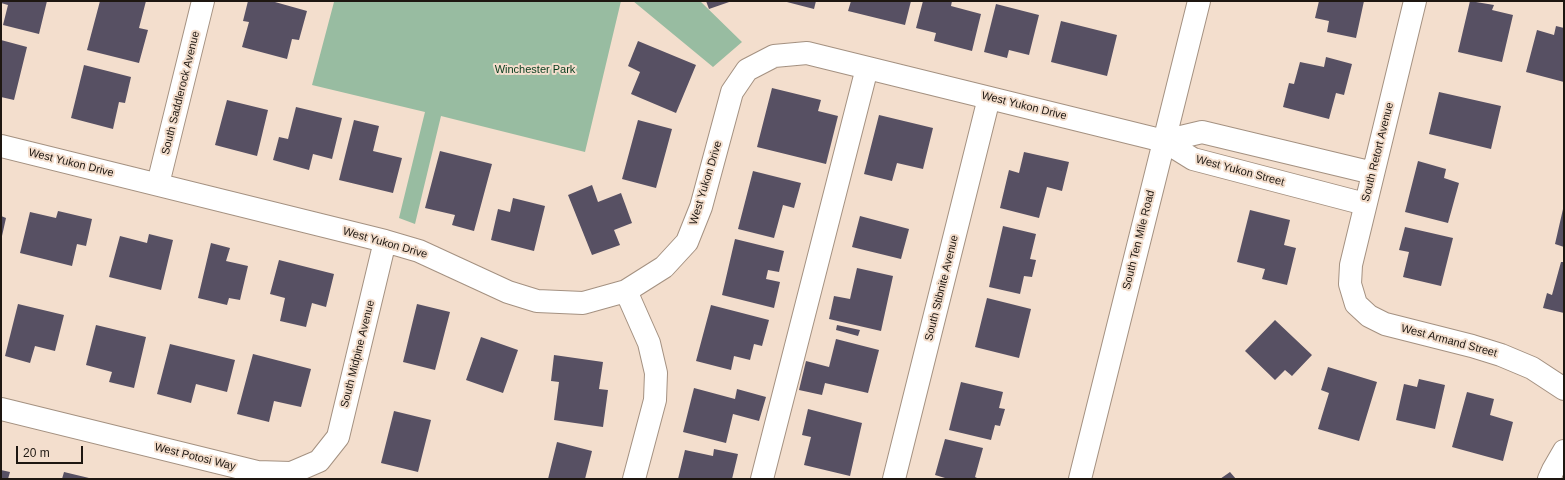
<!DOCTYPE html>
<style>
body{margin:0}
#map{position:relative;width:1565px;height:480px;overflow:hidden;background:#f3decd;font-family:Arial,sans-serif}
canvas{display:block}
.frame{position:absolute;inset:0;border:2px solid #1e1711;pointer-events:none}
.scale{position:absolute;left:16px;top:446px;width:67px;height:18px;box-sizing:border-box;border:2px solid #1e1711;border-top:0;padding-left:5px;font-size:12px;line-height:14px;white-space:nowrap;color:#1e1711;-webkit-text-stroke:3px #f3decd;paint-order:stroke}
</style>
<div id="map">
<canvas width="1565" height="480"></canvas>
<div class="frame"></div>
<div class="scale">20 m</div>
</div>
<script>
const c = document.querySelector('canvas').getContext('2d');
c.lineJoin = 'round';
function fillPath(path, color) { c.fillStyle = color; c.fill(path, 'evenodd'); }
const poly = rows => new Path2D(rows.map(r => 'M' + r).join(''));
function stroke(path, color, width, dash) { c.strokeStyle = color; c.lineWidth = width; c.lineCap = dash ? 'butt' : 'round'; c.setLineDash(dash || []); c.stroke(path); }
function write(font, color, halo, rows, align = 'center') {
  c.font = font + ' Arial,sans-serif'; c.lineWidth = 4; c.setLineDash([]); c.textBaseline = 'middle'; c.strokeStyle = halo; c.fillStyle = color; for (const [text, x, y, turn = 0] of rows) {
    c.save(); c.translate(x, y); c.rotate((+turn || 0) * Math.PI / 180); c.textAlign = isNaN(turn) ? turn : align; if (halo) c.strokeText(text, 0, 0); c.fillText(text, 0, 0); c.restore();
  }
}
fillPath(poly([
 [331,1,621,1,585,152,441,116,415,224,399,218,425,112,312,85,334,2],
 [633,1,700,1,742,42,713,67]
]), '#98bca1');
fillPath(poly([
 [1,1,47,1,39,34,3,25,8,5,1,3],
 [100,1,146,1,139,28,148,30,139,63,87,50],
 [248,1,275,1,275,2,307,11,299,40,292,39,287,59,242,47,249,22,243,21],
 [706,1,732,1,709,9],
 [783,1,816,1,814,9],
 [851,1,911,1,905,25,848,11],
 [923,1,952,1,951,6,981,14,972,51,934,41,936,33,916,28],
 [1319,1,1364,1,1356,38,1327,32,1329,21,1315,18],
 [1470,1,1494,5,1492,10,1513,15,1502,62,1458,52],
 [996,4,1039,15,1029,55,1009,50,1007,58,984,52],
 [1061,21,1117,35,1107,76,1051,62],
 [1556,26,1564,28,1564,82,1526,72,1537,30,1554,35],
 [1,40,27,47,14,100,1,97],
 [638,41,696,65,676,113,631,94,640,72,628,66],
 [1326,57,1352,64,1344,95,1336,93,1329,119,1283,107,1289,83,1294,84,1300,62,1324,67],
 [84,65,131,77,125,103,119,102,113,129,71,118],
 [772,88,821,100,818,111,838,116,826,164,757,147],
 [1439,92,1501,106,1491,149,1429,134],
 [227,100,268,110,257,156,215,145],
 [296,107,342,118,332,159,313,154,309,170,273,160,279,137,288,139],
 [879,115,933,128,923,169,897,163,892,181,864,174],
 [354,120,379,126,373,151,402,158,393,193,339,180],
 [638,120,672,129,656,188,622,179],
 [440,151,492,164,474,231,452,225,455,215,425,208],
 [1024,152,1069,162,1062,191,1047,187,1039,218,1000,208,1009,170,1019,173],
 [1418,161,1446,169,1444,178,1459,183,1448,223,1405,212],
 [753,171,801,183,794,208,783,205,774,238,738,229],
 [592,185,598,202,621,193,632,223,614,230,620,245,592,255,568,195],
 [513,198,545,206,534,251,491,240,498,209,510,212],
 [1563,209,1564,209,1564,247,1555,244],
 [1250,210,1290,220,1284,245,1296,248,1287,285,1262,279,1265,269,1237,262],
 [58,211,92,219,86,246,77,244,72,266,20,253,30,212,56,218],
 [1,216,6,218,2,236,1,236],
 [860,216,909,229,901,259,852,247],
 [1003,226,1036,234,1030,259,1036,260,1032,277,1024,276,1020,294,989,287],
 [1405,227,1453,238,1441,286,1403,277,1409,252,1399,250],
 [149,234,173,240,161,290,109,277,120,236,147,243],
 [735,239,784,251,779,272,768,270,766,279,780,282,774,308,722,295],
 [211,243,230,248,226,261,248,266,240,300,229,298,227,305,198,298],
 [279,260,334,274,326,307,312,303,306,327,280,321,285,298,270,294],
 [1561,262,1564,262,1564,313,1543,308,1547,293,1552,295],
 [857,268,893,276,881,331,829,319,834,296,850,299],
 [987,298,1031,309,1019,358,975,347],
 [18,304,64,315,55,351,35,346,30,363,5,356],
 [417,304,450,312,435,370,403,362],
 [711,305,769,320,762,346,754,344,750,360,734,356,731,370,696,361],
 [1275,320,1312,355,1292,376,1285,370,1275,380,1245,351],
 [96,325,146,337,134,388,109,382,112,372,86,365],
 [837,325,860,330,858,336,836,330],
 [481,337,518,350,503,393,466,380],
 [836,339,879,350,868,393,825,383,822,395,799,390,806,361,829,367],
 [170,344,235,360,227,392,196,384,191,403,157,394],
 [253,354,311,369,301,407,274,401,269,422,237,414],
 [554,355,603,362,599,389,608,390,603,427,554,420,559,382,551,381],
 [1328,367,1377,382,1359,441,1318,429,1329,393,1321,390],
 [1419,379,1445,385,1435,429,1396,420,1404,384,1417,387],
 [961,382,1003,392,999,408,1005,409,1000,426,995,425,991,440,949,430],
 [694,388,735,399,737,389,766,397,759,421,733,414,726,443,683,432],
 [1467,392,1494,399,1490,415,1513,422,1503,461,1452,447],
 [808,409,862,423,850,476,804,465,811,437,802,435],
 [394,411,431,420,418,472,381,463],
 [945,439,983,448,975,477,979,479,945,479,945,478,935,475],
 [557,442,592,451,585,479,548,479],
 [714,449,738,454,732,479,678,479,685,450,713,456],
 [1,470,10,472,8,479,1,479],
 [64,472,89,478,89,479,62,479],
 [1230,472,1236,479,1220,479]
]), '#575063');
const minor = poly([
 [1415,1,1351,265,1350,284,1356,304,1369,316,1385,324,1472,346,1501,355,1532,368,1564,389],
 [1,146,385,241,419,251,508,292,537,301,583,303,626,291,664,267,687,242,701,207,732,92,747,70,774,56,807,53,1164,141],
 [158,184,203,1],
 [1365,204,1193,159,1164,141,1202,132,1373,173],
 [626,291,649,343,656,373,655,400,634,479],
 [1,409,257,472,291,473,319,461,338,437,385,241],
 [762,479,867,68],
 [894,479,989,98],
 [1080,479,1199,1],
 [1549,479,1553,470,1564,451]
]);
stroke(minor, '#a49181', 24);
stroke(minor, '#fff', 22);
write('11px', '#063b1c', '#f3decd', [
 ["Winchester Park",535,70]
]);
write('11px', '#1e1711', '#f3decd', [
 ["South Saddlerock Avenue",181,93,-76],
 ["West Yukon Drive",1024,106,14],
 ["South Retort Avenue",1378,152,-76],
 ["West Yukon Drive",71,163,14],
 ["West Yukon Street",1240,171,15],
 ["West Yukon Drive",706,183,-73],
 ["South Ten Mile Road",1139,240,-76],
 ["West Yukon Drive",385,243,16],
 ["South Stibnite Avenue",942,288,-76],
 ["West Armand Street",1449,341,15],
 ["South Midpine Avenue",358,354,-76],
 ["West Potosi Way",195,457,14]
]);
</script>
